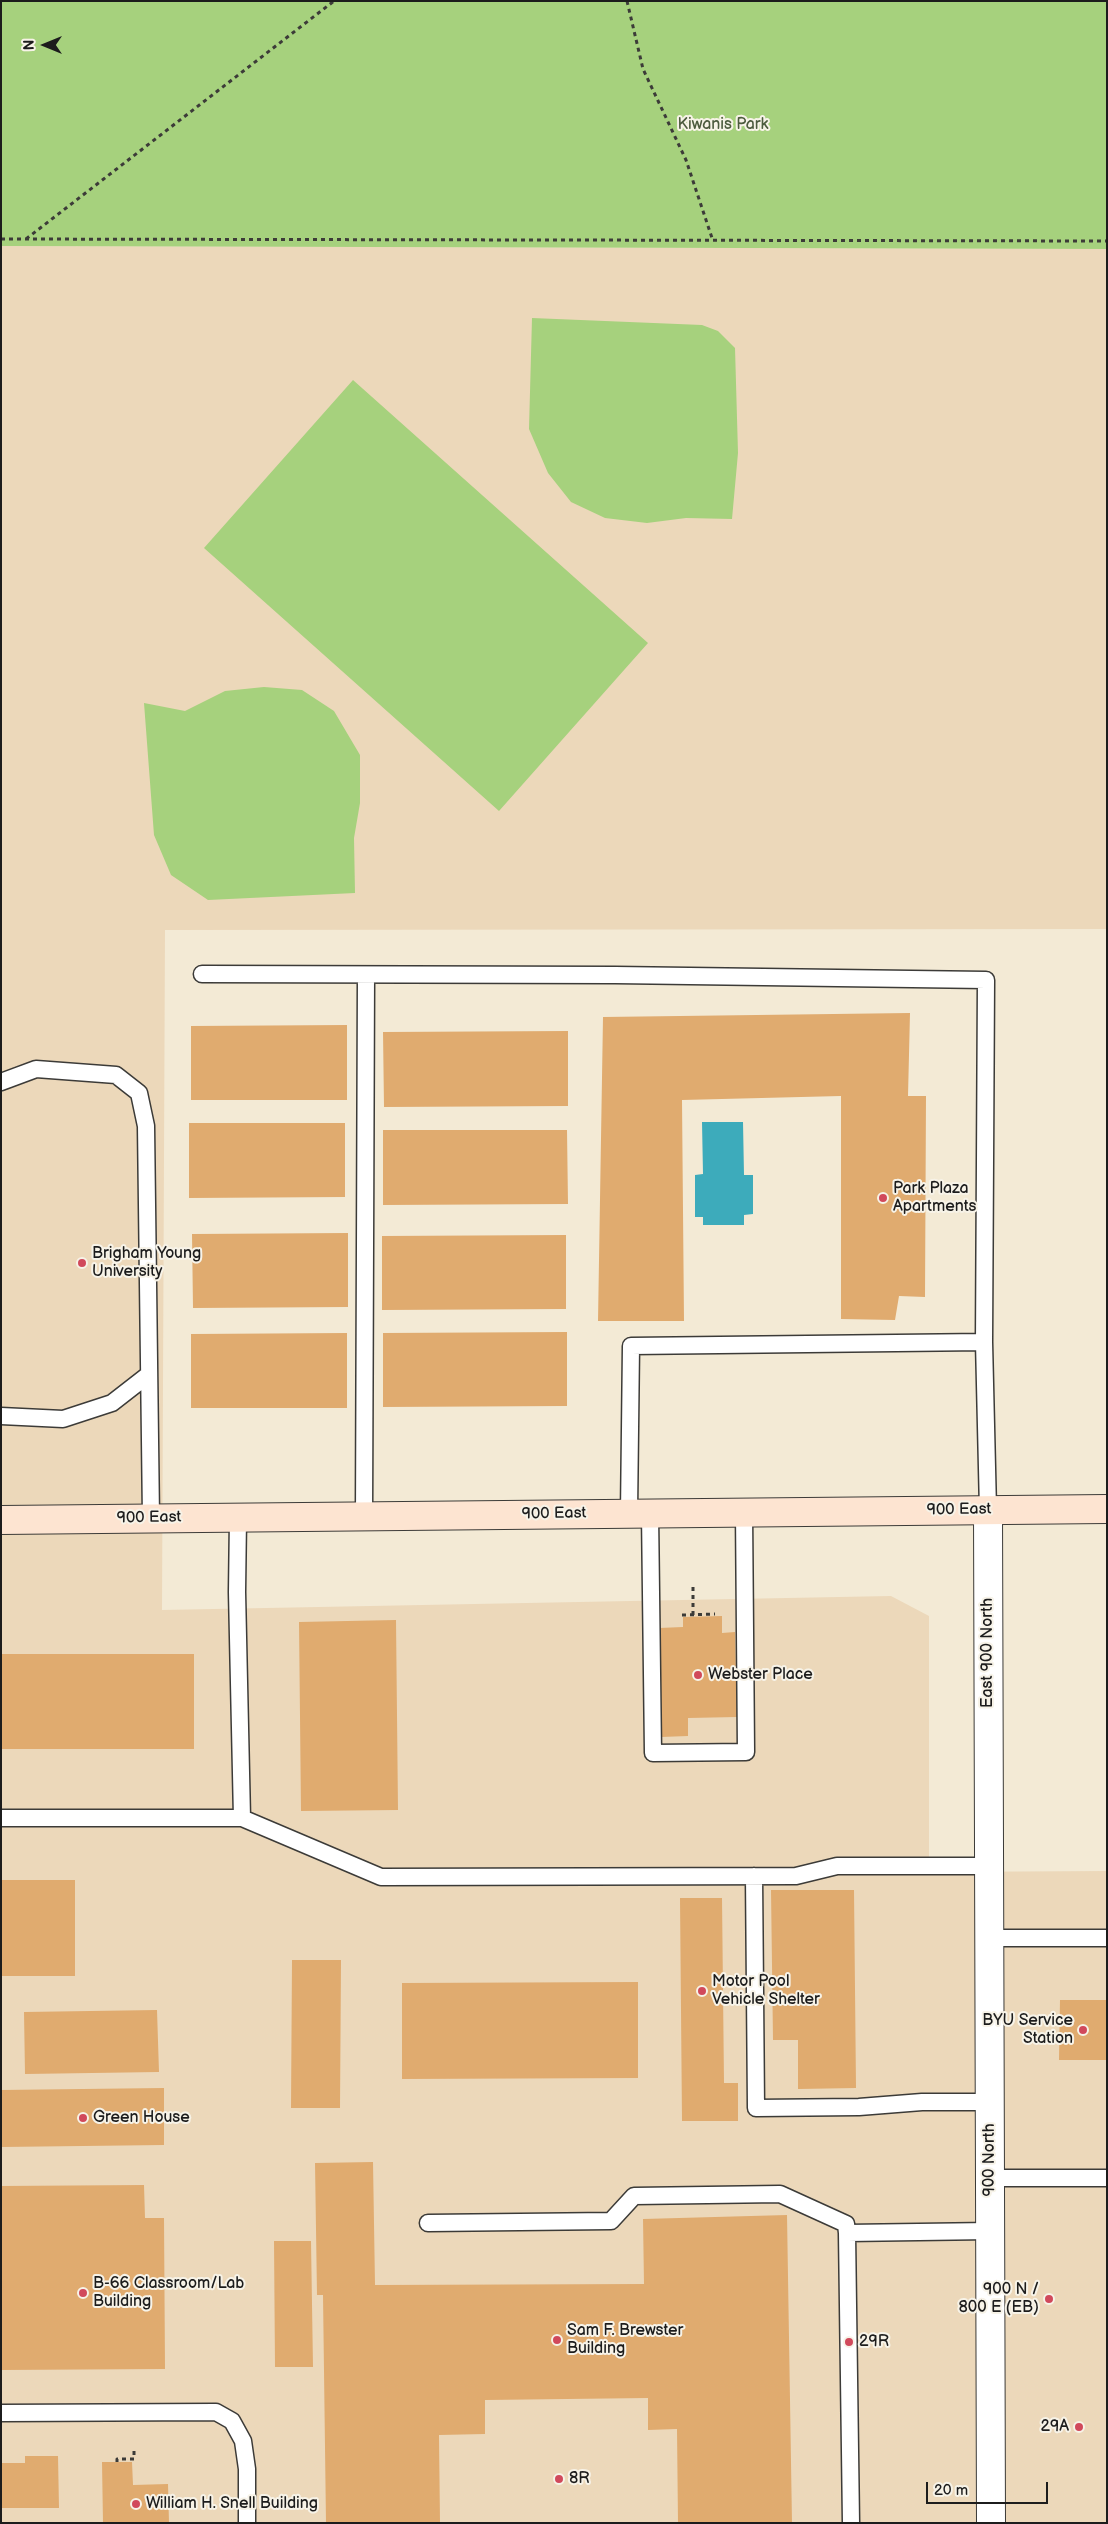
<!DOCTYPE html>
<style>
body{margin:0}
#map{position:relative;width:1108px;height:2524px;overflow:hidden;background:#f3ead5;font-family:"Balsamiq Sans",sans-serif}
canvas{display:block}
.frame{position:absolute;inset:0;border:2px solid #1c1c1c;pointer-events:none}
.north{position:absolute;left:20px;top:20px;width:50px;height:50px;-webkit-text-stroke:4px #f7f3e8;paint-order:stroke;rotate:270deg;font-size:14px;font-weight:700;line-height:20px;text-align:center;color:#1c1c1c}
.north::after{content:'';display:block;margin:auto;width:18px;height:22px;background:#1c1c1c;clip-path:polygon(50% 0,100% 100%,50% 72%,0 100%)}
.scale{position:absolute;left:926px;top:2482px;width:122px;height:22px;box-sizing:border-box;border:2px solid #1c1c1c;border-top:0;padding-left:6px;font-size:15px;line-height:18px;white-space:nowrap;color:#1c1c1c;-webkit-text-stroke:4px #f7f3e8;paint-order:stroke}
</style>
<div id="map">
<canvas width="1108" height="2524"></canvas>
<div class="frame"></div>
<div class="north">N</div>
<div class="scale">20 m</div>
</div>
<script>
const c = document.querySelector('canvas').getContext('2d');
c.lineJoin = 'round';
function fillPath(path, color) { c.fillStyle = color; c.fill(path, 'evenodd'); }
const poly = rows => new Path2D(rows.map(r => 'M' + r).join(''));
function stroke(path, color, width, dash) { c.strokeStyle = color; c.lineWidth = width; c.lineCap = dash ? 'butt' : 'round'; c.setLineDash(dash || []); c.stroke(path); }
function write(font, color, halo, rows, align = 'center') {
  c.font = font + ' "Balsamiq Sans",sans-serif'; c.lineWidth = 4; c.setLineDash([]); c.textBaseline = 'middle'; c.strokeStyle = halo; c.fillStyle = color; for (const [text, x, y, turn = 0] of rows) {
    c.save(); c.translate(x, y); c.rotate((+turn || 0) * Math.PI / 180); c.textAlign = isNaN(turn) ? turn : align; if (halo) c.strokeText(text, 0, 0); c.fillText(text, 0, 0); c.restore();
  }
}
fillPath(poly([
 [1,246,1107,249,1107,929,165,930,162,1610,891,1596,929,1616,929,1872,1107,1871,1107,2523,1,2523]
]), '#ecd8ba');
fillPath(poly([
 [1,1,1107,1,1107,249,1,246],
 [532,318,702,325,718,331,735,348,738,453,732,519,686,518,647,523,605,518,571,502,548,473,529,429],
 [353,380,648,643,499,811,204,548],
 [264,687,302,690,334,711,360,755,360,803,354,838,355,893,208,900,171,875,154,835,144,703,185,711,225,691]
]), '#a6d17d');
fillPath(poly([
 [702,1122,743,1122,744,1175,753,1175,753,1214,744,1215,744,1225,703,1225,703,1217,695,1217,695,1175,703,1174]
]), '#3dabbb');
fillPath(poly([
 [910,1013,908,1096,926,1096,925,1297,899,1296,895,1320,841,1319,841,1096,682,1100,684,1321,598,1321,603,1017],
 [347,1025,347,1100,191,1100,191,1026],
 [568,1031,568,1106,384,1107,383,1032],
 [189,1123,345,1123,345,1197,189,1198],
 [383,1130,567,1130,568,1204,383,1205],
 [348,1233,348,1307,193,1308,192,1234],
 [566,1235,566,1309,382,1310,382,1236],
 [567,1332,567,1406,383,1407,383,1333],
 [347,1333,347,1408,191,1408,191,1334],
 [722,1616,722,1633,735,1632,737,1717,688,1718,688,1736,661,1737,659,1628,683,1627,683,1617],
 [396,1620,398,1810,301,1811,299,1622],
 [1,1654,194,1654,194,1749,1,1749],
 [1,1880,75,1880,75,1976,1,1976],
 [771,1890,854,1890,856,2088,798,2089,798,2040,773,2040],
 [680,1898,722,1898,724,2083,738,2083,738,2121,682,2121],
 [292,1960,341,1960,340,2108,291,2108],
 [638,1982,638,2078,402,2079,402,1983],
 [1060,2000,1107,2000,1107,2060,1059,2060],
 [157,2010,159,2072,25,2074,24,2012],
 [164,2088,164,2145,1,2147,1,2090],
 [373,2162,375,2285,644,2284,643,2219,787,2215,792,2523,678,2523,677,2429,648,2430,648,2398,485,2400,485,2434,439,2435,440,2523,326,2523,323,2295,317,2295,315,2163],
 [144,2185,145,2218,164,2218,165,2369,1,2370,1,2186],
 [274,2241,311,2241,313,2367,275,2367],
 [25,2456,58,2456,59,2508,1,2508,1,2463,25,2463],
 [102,2462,132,2462,133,2485,168,2484,169,2523,103,2523]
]), '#e0ab6f');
const service = poly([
 [202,974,615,975,986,980,984,1342],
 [1,1082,36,1069,116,1075,139,1093,146,1126,151,1518],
 [1,1416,63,1419,112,1403,148,1375],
 [629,1513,631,1346,984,1342,988,1510],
 [650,1513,653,1753,746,1752,744,1512],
 [364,1516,366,975],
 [238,1518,237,1592,242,1818],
 [1,1818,242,1818,381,1877,796,1876,837,1866,989,1866],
 [754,1876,756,2108,859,2107,922,2102,989,2102],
 [989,1938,1107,1938],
 [990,2178,1107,2178],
 [428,2223,611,2221,634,2196,780,2194,846,2224,847,2233],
 [1,2413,216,2412,232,2421,243,2441,247,2469,247,2523],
 [851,2523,847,2233,990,2231]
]);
const tertiary = poly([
 [988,1510,991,2523]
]);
const secondary = poly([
 [1,1520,1107,1509]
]);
stroke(service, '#3c3b38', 19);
stroke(tertiary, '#3c3b38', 30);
stroke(secondary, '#3c3b38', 30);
stroke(poly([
 [627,1,643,69,686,160,713,241],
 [1,239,1107,241],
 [26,239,334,1],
 [693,1587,693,1617],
 [682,1615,715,1614],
 [117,2462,117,2459,134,2459,134,2450]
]), '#3c3b38', 3, [4, 4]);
stroke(service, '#fff', 16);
stroke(tertiary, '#fff', 28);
stroke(secondary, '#fde4d1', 28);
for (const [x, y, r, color] of [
 [883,1198,5,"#d1495b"],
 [82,1263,5,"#d1495b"],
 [698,1675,5,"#d1495b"],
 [702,1991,5,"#d1495b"],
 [1083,2030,5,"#d1495b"],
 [83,2118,5,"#d1495b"],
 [83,2293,5,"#d1495b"],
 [1049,2299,5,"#d1495b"],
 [557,2340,5,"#d1495b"],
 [849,2342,5,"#d1495b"],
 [1079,2427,5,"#d1495b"],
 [559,2479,5,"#d1495b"],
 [136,2504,5,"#d1495b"]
]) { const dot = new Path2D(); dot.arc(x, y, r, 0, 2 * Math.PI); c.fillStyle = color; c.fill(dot); stroke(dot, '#f7f3e8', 2); }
write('16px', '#4c5b3e', '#f7f3e8', [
 ["Kiwanis Park",723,125]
]);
write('16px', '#1c1c1c', '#f7f3e8', [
 ["Park Plaza",893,1189],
 ["Apartments",893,1207],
 ["Brigham Young",92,1254],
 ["University",92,1272],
 ["Webster Place",708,1675],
 ["Motor Pool",712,1982],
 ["Vehicle Shelter",712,2000],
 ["BYU Service",1073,2021,"right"],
 ["Station",1073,2039,"right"],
 ["Green House",93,2118],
 ["B-66 Classroom/Lab",93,2284],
 ["Building",93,2302],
 ["900 N /",1039,2290,"right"],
 ["800 E (EB)",1039,2308,"right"],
 ["Sam F. Brewster",567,2331],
 ["Building",567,2349],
 ["29R",859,2342],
 ["29A",1069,2427,"right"],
 ["8R",569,2479],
 ["William H. Snell Building",146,2504]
], 'left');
write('16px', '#1c1c1c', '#f7f3e8', [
 ["900 East",959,1510,-1],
 ["900 East",554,1514,-1],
 ["900 East",149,1518,-1],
 ["East 900 North",988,1653,-90],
 ["900 North",990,2160,-90]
]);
</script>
